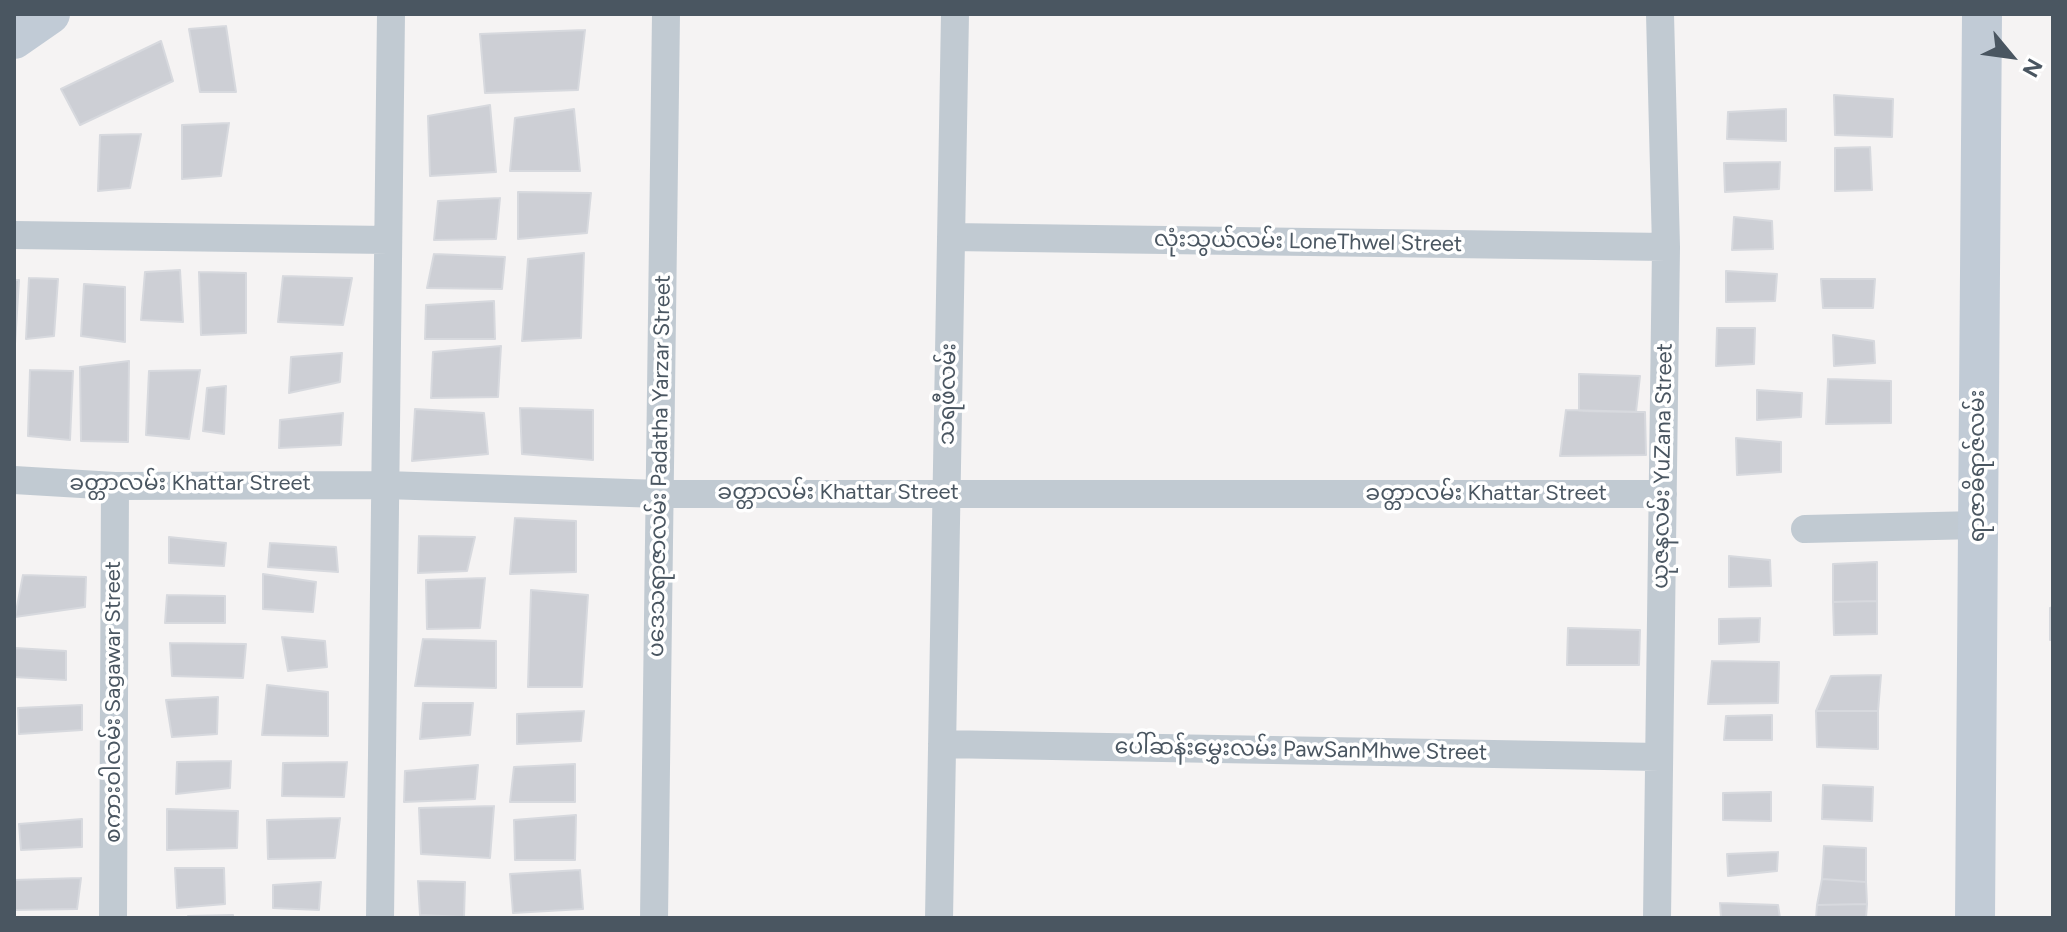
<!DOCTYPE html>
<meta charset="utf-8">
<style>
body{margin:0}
#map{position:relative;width:2067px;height:932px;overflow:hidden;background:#f5f3f3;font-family:Figtree,sans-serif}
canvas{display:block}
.frame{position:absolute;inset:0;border:16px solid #4a5661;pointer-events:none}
.north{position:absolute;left:1971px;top:16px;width:80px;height:80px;-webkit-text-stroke:6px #fff;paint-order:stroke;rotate:119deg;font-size:22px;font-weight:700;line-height:32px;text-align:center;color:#4a5661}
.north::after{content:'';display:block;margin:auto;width:28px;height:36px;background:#4a5661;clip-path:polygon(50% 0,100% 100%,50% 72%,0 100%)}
</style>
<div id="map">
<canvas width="2067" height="932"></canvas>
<div class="frame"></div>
<div class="north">N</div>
</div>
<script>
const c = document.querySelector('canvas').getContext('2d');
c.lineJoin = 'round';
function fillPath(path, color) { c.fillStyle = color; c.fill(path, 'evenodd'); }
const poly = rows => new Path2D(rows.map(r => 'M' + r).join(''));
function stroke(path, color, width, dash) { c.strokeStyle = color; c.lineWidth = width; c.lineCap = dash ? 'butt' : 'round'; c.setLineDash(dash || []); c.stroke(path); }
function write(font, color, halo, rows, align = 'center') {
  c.font = font + ' Figtree,"Noto Sans Myanmar",sans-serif'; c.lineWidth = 7; c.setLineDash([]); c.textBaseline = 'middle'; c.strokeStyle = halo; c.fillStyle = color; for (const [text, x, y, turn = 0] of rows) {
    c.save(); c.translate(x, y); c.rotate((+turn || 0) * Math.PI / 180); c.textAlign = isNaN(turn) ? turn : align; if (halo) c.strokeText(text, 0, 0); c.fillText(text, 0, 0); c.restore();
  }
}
const building = poly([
 [226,26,236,92,200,92,189,29,226,26],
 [585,30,578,90,485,93,480,34,585,30],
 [161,41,173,81,80,125,61,89,161,41],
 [1834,95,1893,99,1892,137,1835,135,1834,95],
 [490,105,496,172,430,176,428,116,490,105],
 [574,109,580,171,510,171,515,118,574,109],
 [1786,109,1786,141,1727,139,1728,112,1786,109],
 [229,123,221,176,182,179,182,125,229,123],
 [141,134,130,188,98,191,100,135,141,134],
 [1870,147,1872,190,1835,191,1835,148,1870,147],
 [1780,162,1779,189,1725,192,1724,163,1780,162],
 [518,192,591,193,587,233,518,239,518,192],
 [500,198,496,239,434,240,438,201,500,198],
 [1734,217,1772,221,1773,249,1732,250,1734,217],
 [584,253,581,338,522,341,528,259,584,253],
 [434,254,505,257,502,289,427,288,434,254],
 [180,270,183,322,141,320,145,272,180,270],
 [1726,271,1777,274,1775,301,1726,302,1726,271],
 [199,272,246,273,246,333,201,335,199,272],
 [283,276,352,278,343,325,278,322,283,276],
 [29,278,58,279,54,336,26,339,29,278],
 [1821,279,1875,279,1873,308,1823,308,1821,279],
 [14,280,19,280,15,344,14,344,14,280],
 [84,284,125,287,125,342,81,336,84,284],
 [494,301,495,339,425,339,426,305,494,301],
 [1717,328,1755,328,1754,364,1716,366,1717,328],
 [1833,335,1874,341,1875,363,1834,366,1833,335],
 [501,346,498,397,431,398,433,352,501,346],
 [342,353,340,382,289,393,291,357,342,353],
 [129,361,128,442,81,441,80,367,129,361],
 [30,370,73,371,70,440,28,436,30,370],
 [200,370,189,439,146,435,149,371,200,370],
 [1579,374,1640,376,1636,412,1579,411,1579,374],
 [1828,379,1891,381,1891,423,1826,424,1828,379],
 [226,386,224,434,203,431,207,388,226,386],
 [1757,390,1802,393,1801,417,1757,420,1757,390],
 [520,408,593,410,593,460,522,454,520,408],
 [415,409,484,413,488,454,412,461,415,409],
 [1566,410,1645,412,1646,455,1560,456,1566,410],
 [343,413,341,445,279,448,280,420,343,413],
 [1736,438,1781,442,1781,472,1737,475,1736,438],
 [515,518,576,521,576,572,510,574,515,518],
 [419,536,475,537,467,571,418,573,419,536],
 [169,537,226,543,224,566,169,563,169,537],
 [270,543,336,547,338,572,268,567,270,543],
 [1729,556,1770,560,1771,586,1729,587,1729,556],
 [1877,562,1877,601,1833,602,1833,564,1877,562],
 [263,574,316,582,313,612,263,609,263,574],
 [23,575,86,577,85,607,15,617,23,575],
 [485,578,480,628,427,629,426,580,485,578],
 [531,590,588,595,582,687,528,687,531,590],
 [167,595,225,596,225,623,165,623,167,595],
 [1877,601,1877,634,1834,635,1833,602,1877,601],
 [2053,607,2053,640,2050,640,2050,608,2053,607],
 [1760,618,1759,642,1719,644,1719,619,1760,618],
 [1568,628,1640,630,1639,665,1567,665,1568,628],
 [282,637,325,641,327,667,288,671,282,637],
 [423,639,496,641,496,688,415,686,423,639],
 [170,643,246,644,243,678,172,676,170,643],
 [15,648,66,651,66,680,14,677,15,648],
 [1712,661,1779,662,1778,703,1708,704,1712,661],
 [1881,675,1878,711,1816,711,1831,676,1881,675],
 [267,685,328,692,328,736,262,735,267,685],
 [218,697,217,734,172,737,166,700,218,697],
 [423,703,473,703,470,735,420,739,423,703],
 [82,705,82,730,19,734,18,708,82,705],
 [584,711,581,741,517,744,517,714,584,711],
 [1816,711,1878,711,1878,749,1817,747,1816,711],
 [1772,715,1772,740,1724,740,1726,716,1772,715],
 [231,761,230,788,176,794,177,762,231,761],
 [347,762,344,797,282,796,283,763,347,762],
 [575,764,575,802,510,802,514,767,575,764],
 [478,765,475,799,404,802,405,771,478,765],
 [1823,785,1873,787,1872,821,1822,819,1823,785],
 [1771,792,1771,821,1723,820,1723,793,1771,792],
 [494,806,490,858,421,854,419,808,494,806],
 [167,809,238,811,237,848,167,850,167,809],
 [576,815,575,860,515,860,514,820,576,815],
 [340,818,335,858,268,859,267,820,340,818],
 [82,819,82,847,21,850,19,824,82,819],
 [1824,846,1866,848,1866,882,1822,879,1824,846],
 [1778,852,1777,871,1728,876,1727,854,1778,852],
 [175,868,224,868,225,904,177,908,175,868],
 [580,870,583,909,513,913,510,874,580,870],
 [81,878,77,909,14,910,14,880,81,878],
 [1822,879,1866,882,1867,904,1817,905,1822,879],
 [418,881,465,882,464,917,420,915,418,881],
 [321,882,319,910,273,908,273,885,321,882],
 [1720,903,1778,905,1780,918,1721,918,1720,903],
 [1867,904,1866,918,1816,918,1817,905,1867,904],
 [233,915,233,918,188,918,188,916,233,915]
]);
fillPath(building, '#cdcfd5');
stroke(building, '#d7d9de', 2);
stroke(poly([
 [14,235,388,240],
 [951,237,1666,247],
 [14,480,115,486,385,485,660,494,1663,494],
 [1805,529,1978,525],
 [942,744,1659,757],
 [113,918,115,486],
 [380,918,391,14],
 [654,918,666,14],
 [939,918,955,14],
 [1657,918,1666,247,1660,14]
]), '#c1cad2', 28);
stroke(poly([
 [14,39,50,14],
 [1975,918,1982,14]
]), '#c1cbd6', 40);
write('22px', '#4a5661', '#fff', [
 ["လုံးသွယ်လမ်း LoneThwel Street",1308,242,1],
 ["သရဖီလမ်း",948,394,-89],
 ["ပဒေသရာဇာလမ်း Padatha Yarzar Street",660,466,-89],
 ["ယုဇနလမ်း YuZana Street",1663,466,-89],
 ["ရာဇာဓိရာဇ်လမ်း",1978,466,-90],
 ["ခတ္တာလမ်း Khattar Street",190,484],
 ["ခတ္တာလမ်း Khattar Street",838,493],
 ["ခတ္တာလမ်း Khattar Street",1486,494],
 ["စကားဝါလမ်း Sagawar Street",114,702,-90],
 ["ပေါ်ဆန်းမွှေးလမ်း PawSanMhwe Street",1301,750,1]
]);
</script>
